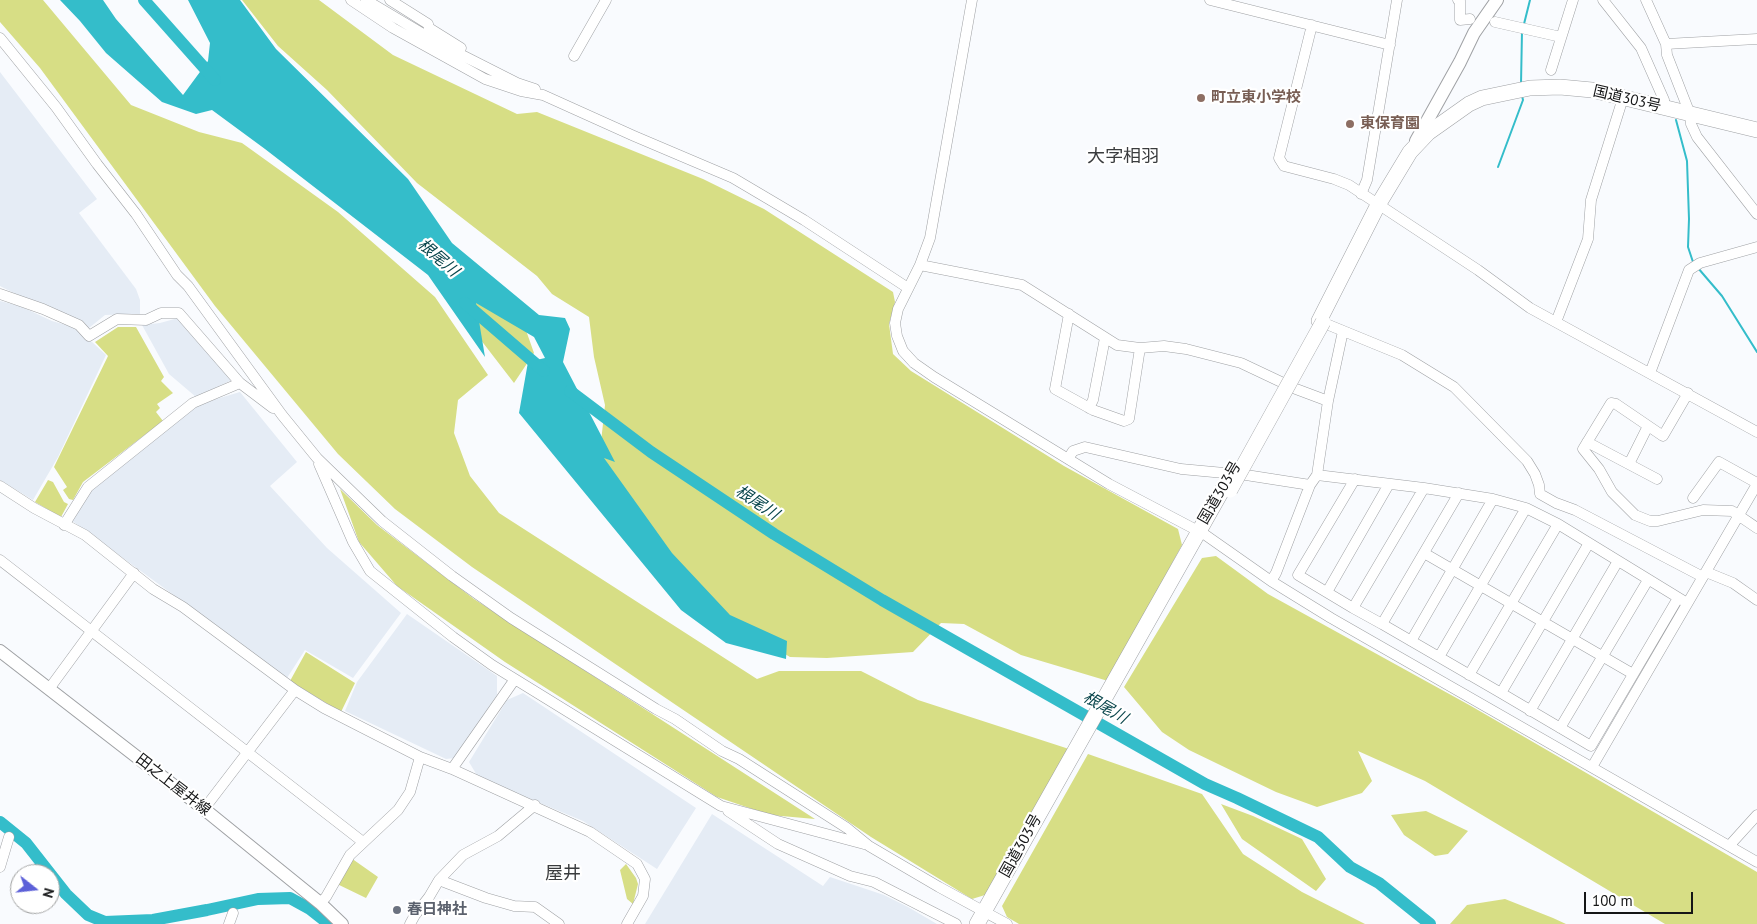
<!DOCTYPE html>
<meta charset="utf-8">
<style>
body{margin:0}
#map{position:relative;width:1757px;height:924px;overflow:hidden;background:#f9fbfe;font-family:"PT Sans",sans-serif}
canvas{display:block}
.north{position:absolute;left:10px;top:864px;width:50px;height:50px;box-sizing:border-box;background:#fff;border:1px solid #a1a2a2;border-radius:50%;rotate:106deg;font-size:14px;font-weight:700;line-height:20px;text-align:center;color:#151617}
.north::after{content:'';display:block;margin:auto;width:18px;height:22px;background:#5c60d8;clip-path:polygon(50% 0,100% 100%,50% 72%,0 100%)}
.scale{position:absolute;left:1584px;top:892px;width:109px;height:22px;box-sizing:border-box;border:2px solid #151617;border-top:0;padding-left:6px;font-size:15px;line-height:18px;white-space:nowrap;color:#151617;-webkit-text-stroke:4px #fff;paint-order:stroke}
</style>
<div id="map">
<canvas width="1757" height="924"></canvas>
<div class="north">N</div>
<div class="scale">100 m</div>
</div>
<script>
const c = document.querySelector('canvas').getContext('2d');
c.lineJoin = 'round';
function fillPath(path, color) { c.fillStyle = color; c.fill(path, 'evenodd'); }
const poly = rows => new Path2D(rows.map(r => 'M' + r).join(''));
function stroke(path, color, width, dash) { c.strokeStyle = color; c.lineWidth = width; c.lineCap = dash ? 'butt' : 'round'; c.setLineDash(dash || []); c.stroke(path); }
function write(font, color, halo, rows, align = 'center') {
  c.font = font + ' "PT Sans","Noto Sans JP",sans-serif'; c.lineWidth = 4.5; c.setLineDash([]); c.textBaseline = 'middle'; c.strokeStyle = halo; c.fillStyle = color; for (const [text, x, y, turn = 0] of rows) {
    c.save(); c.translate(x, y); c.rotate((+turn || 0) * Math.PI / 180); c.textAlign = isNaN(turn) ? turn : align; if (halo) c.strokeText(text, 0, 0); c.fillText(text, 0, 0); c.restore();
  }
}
fillPath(poly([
 [0,72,97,199,79,213,136,289,140,300,140,314,105,315,89,328,51,312,0,286],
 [0,301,20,306,52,321,77,328,106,355,58,457,33,500,0,480],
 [178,318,234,379,196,397,169,374,142,325,160,323],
 [240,392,297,462,270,486,327,548,401,613,353,678,305,650,287,678,71,520,92,489,196,405],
 [407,614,497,676,497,695,455,758,446,759,345,711,357,682],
 [523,693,696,808,657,869,583,821,478,777,469,762,507,700],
 [712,814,823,886,830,877,884,895,908,907,937,924,645,924]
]), '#e5ecf5');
fillPath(poly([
 [0,0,43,0,131,105,199,132,242,143,338,212,435,297,488,375,458,400,454,433,470,476,499,513,757,679,779,671,861,671,918,700,1069,749,985,895,972,899,871,837,472,567,395,509,338,454,215,306,40,68,0,22],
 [242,0,319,0,393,55,517,114,537,112,703,179,764,209,893,292,895,302,889,324,893,354,911,371,1064,466,1178,529,1182,545,1108,681,1021,655,964,624,941,623,913,652,827,658,790,657,713,612,598,470,605,405,594,357,589,317,552,294,537,276,417,183,327,90,278,46],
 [453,267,516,302,534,353,514,383,457,309],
 [118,327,136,327,164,377,161,381,173,393,157,404,160,408,156,412,163,421,83,482,73,500,69,499,63,490,67,487,54,467,108,356,95,342],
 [48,480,53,482,64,502,68,504,61,517,35,502],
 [340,489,377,525,474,599,815,819,770,815,717,797,505,662,397,586,359,542],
 [1216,556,1268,594,1471,706,1757,872,1757,924,1665,924,1425,781,1358,751,1372,781,1362,793,1317,807,1276,792,1189,750,1162,732,1124,687,1202,558],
 [306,652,355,683,341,712,290,681],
 [1088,754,1202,794,1243,854,1302,892,1365,924,1019,924,1007,917,1002,906],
 [1221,804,1253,816,1302,839,1326,879,1316,891,1242,839],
 [1426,811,1468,831,1448,854,1435,856,1404,835,1391,815],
 [351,858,378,877,366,898,335,883],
 [626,864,636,878,638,884,633,904,627,899,620,870],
 [1505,899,1553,918,1566,924,1450,924,1467,905]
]), '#d7de85');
fillPath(poly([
 [60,0,103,0,116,19,183,95,208,61,210,43,188,0,240,0,276,49,408,179,452,243,539,315,565,318,570,329,563,362,615,462,604,458,672,553,730,615,787,641,786,659,726,643,681,610,519,413,528,362,545,358,534,337,476,303,485,357,428,275,265,149,212,110,196,114,162,102,106,53,80,21]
]), '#34bdca');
stroke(poly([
 [1524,24,1530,0],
 [1521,84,1522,31],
 [1676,120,1687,161,1689,219,1688,247,1693,262],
 [1498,167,1523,100,1522,96],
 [1698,268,1722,296,1757,352]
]), '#34bdca', 2);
stroke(poly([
 [144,0,215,80],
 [465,303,544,371],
 [570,391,651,452,774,534,882,600,1205,784,1237,798,1318,837,1350,867,1379,883,1430,924],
 [0,822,26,843,66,894,88,915,105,922,153,920,207,910,258,899,290,898,310,909,329,924]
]), '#34bdca', 12);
const minor = poly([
 [351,0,393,28,485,79,521,91,543,95,634,136,733,178,804,220,908,288],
 [366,0,440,44,517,83,535,89],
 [390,0,428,24,429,28,461,48],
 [972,0,930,238,920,265,898,309,895,323,897,336,903,351,914,363,934,377,1109,484,1204,534,1271,581,1331,618,1757,862],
 [1210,0,1390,45],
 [1458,0,1460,1,1460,20,1470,19],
 [1603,0,1641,48,1664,100,1664,108],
 [1646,0,1666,44,1667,55,1690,114,1691,124,1697,137,1757,214],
 [1495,22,1561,37],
 [1312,25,1279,158,1284,166,1334,179,1349,185,1478,270,1530,308,1757,432],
 [0,38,56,107,97,164,136,214,177,275,188,286,282,415,317,458,382,521,452,576,511,618,656,709,675,719,722,751,739,759,847,828,869,846,939,887,1007,924],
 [1666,44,1757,39],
 [574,56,606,0],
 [1551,70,1573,0],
 [1361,194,1367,180,1397,0],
 [920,265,1022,285,1117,345,1140,348,1164,346,1186,349,1241,363,1296,389,1328,401],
 [0,294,43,309,79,325,89,336,117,319,146,320,161,313,179,313,240,383,273,408],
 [1069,314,1055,389,1093,410,1124,421,1129,419,1140,348],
 [1319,321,1402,355,1454,387,1527,461,1535,474,1539,485,1540,494,1556,503,1575,510,1703,577],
 [1556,322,1588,239,1591,200,1623,98],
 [1650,373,1689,270,1700,263,1757,247],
 [1688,393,1663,436,1616,404,1611,403,1583,449,1599,469,1612,492,1635,515,1650,521,1658,521,1703,510,1732,511,1757,528],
 [1089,408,1093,400,1105,338],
 [1587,442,1657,479],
 [1068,459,1073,451,1085,447,1181,469,1246,475,1310,485],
 [319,464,353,542,370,571,453,637,492,665,721,806,864,844],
 [1629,464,1648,426],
 [1317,475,1328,401,1343,331],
 [1355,479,1298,575,1353,608,1424,488],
 [0,486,34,508,85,535,153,589,183,607,295,690,324,708,420,757,452,769,590,832,637,864,645,879,643,896,627,924],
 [1693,498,1719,462,1757,483],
 [64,525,88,487,193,403,240,383],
 [1589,543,1501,693,1591,746,1678,598],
 [1424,553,1633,674],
 [0,560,363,842],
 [1706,572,1733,583,1757,600],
 [1271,581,1276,573,1310,485,1317,475,1424,488,1493,499,1526,508,1558,524,1687,603],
 [1327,592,1389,484],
 [1353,608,1382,624,1459,493],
 [1382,624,1501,693],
 [1411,641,1493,499],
 [1439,657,1526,508],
 [1469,675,1558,524],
 [49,689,134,573],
 [1530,711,1618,561],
 [1560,728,1648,580],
 [1592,767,1757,484],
 [452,769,515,679],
 [204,809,295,690],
 [728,811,778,844,850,876,874,882,956,924],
 [1729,846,1757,815],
 [0,867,9,837],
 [439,880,486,898,514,906,535,907,559,924],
 [320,903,326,897,350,855,398,810,410,792,420,757],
 [229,924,233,913],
 [410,924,415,915,429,897,439,880,463,855,498,836,535,805]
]);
const major = poly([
 [1416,141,1460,62,1474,33,1497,0],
 [0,651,204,809,320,903,342,924]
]);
const highway = poly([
 [1319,321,1378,205,1410,152,1428,133,1469,104,1482,98,1530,88,1560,87,1592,90,1757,130],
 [977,924,1224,487]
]);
stroke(minor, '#9fa1a4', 11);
stroke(major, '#9fa1a4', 14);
stroke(highway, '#9fa1a4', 16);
stroke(minor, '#fff', 10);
stroke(major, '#fff', 12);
stroke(highway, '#fff', 15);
const highwayBridge = poly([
 [1230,490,1323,322]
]);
stroke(highwayBridge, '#9fa1a4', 16, []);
stroke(highwayBridge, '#fff', 15);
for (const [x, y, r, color] of [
 [1201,98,5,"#8d6e63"],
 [1350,124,5,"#8d6e63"],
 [397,910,5,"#6b7280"]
]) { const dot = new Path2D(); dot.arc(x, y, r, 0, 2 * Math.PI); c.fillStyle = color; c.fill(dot); stroke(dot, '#fff', 2); }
write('bold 15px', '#785e54', '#fff', [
 ["町立東小学校",1211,98],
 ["東保育園",1360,124]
], 'left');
write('15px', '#151617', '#fff', [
 ["国道303号",1627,99,13],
 ["国道303号",1220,493,-60],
 ["田之上屋井線",173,785,38],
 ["国道303号",1021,846,-61]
]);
write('bold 15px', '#5b616d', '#fff', [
 ["春日神社",407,910]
], 'left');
write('italic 16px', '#0a464c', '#fff', [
 ["根尾川",438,258,41],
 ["根尾川",757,503,34],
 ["根尾川",1105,708,30]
]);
write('18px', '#3a3c3e', '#fff', [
 ["大字相羽",1123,157],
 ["屋井",563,874]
]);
</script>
